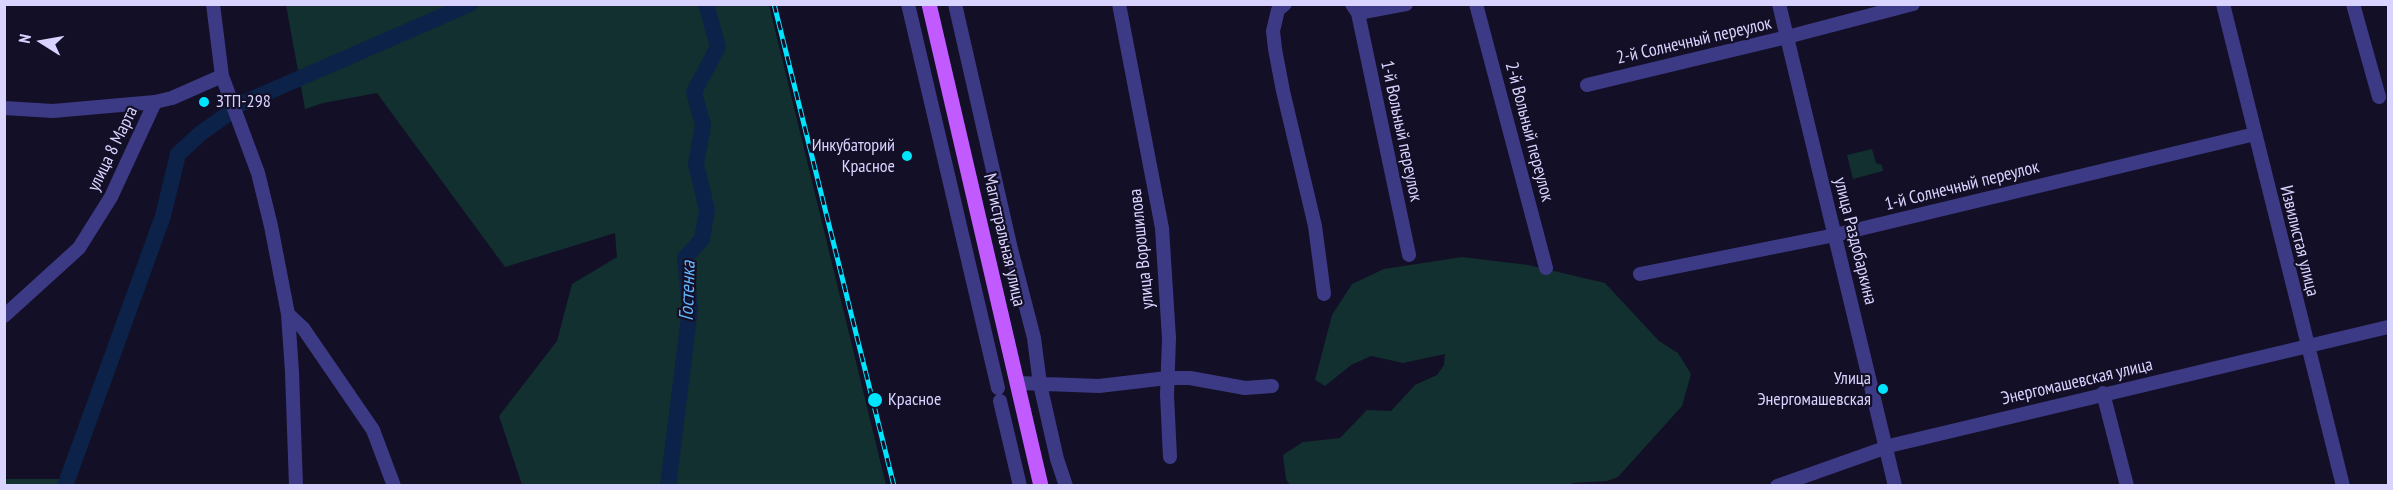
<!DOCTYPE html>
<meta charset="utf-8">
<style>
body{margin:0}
#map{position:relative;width:2393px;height:490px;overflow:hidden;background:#130f26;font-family:"PT Sans Narrow",sans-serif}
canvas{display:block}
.frame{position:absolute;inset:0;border:6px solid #d9d4ff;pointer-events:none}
.north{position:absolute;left:12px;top:12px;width:60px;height:60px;-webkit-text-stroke:4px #130f26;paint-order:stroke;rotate:281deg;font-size:16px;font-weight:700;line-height:24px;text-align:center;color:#d9d4ff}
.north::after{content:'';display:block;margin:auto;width:21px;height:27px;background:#d9d4ff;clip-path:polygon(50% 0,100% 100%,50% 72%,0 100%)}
</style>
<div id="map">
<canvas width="2393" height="490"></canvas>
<div class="frame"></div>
<div class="north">N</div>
</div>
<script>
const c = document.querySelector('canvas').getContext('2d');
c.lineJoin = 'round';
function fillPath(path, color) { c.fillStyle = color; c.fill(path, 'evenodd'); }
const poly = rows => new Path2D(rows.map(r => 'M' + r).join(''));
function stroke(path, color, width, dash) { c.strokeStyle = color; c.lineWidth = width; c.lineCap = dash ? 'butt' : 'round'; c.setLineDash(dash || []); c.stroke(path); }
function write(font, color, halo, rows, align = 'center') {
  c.font = font + ' "PT Sans Narrow",sans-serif'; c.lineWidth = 4.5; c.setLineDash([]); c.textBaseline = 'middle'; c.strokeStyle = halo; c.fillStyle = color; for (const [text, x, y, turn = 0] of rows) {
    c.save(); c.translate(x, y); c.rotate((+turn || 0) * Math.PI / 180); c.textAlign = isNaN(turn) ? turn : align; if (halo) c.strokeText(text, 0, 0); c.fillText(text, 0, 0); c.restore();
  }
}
fillPath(poly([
 [286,5,769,5,886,485,522,485,499,416,557,341,572,284,617,257,615,233,505,267,377,93,323,103,305,109],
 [1872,149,1876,163,1882,165,1883,171,1853,179,1847,155],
 [1462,257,1528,265,1605,283,1659,341,1678,353,1691,374,1682,406,1618,477,1607,481,1573,483,1570,486,1290,485,1286,479,1283,455,1303,442,1340,438,1367,410,1391,411,1415,385,1437,375,1444,365,1445,354,1403,363,1371,356,1351,365,1325,386,1315,380,1332,315,1352,284,1384,269],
 [5,479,65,479,62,486,5,485]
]), '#12302f');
stroke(poly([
 [243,103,470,4],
 [65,486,163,216,178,154,201,133,228,114],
 [668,486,690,309,685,258,702,239,707,210,696,164,703,125,694,92,718,47,706,4]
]), '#0c2248', 16);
stroke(poly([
 [213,4,222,76,258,173,271,226,288,314,292,372,296,486],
 [908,4,998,388],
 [955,4,1011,249,1034,338,1040,384,1057,459,1066,486],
 [1119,4,1162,228,1169,338,1167,395,1170,457],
 [1285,4,1278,10,1273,31,1275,49,1283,91,1315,226,1324,294],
 [1352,4,1358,13,1406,4],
 [1476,4,1546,268],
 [1779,4,1895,486],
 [2223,4,2343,486],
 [2353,4,2379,97],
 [1358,13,1409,255],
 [1587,85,1787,37,1913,4],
 [4,108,53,111,155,102,172,98,222,76],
 [1640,274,1835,235,2255,134],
 [288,314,303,328,373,430,394,486],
 [4,316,79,248,111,197,155,102],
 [1018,383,1099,386,1167,378,1190,378,1245,388,1272,386],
 [2103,393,2127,486],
 [1000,401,1020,486],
 [1777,486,1893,445,2388,327]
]), '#3d3a85', 14);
stroke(poly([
 [929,4,1041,486]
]), '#c25bff', 15);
const rail = poly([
 [774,4,894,486]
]);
stroke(rail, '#00e5ff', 5);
stroke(rail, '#130f26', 3, [9]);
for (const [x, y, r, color] of [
 [204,102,6,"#00e5ff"],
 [907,156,6,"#00e5ff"],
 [1883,389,6,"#00e5ff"],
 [875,400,8,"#00e5ff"]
]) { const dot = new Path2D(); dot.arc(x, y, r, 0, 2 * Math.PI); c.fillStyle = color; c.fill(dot); stroke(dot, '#130f26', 2); }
write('18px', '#d9d4ff', '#130f26', [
 ["2-й Солнечный переулок",1694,41,-13],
 ["1-й Вольный переулок",1401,131,78],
 ["2-й Вольный переулок",1529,132,75],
 ["улица 8 Марта",113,149,-64],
 ["1-й Солнечный переулок",1962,186,-14],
 ["Магистральная улица",1004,240,77],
 ["улица Раздобаркина",1855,241,76],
 ["Извилистая улица",2299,241,76],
 ["улица Ворошилова",1142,249,-96],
 ["Энергомашевская улица",2077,382,-13]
]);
write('18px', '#d9d4ff', '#130f26', [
 ["ЗТП-298",216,102],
 ["Инкубаторий",895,146,"right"],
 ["Красное",895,167,"right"],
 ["Улица",1871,379,"right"],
 ["Энергомашевская",1871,400,"right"],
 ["Красное",888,400]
], 'left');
write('italic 20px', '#62b6ff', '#130f26', [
 ["Гостенка",688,291,-88]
]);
</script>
